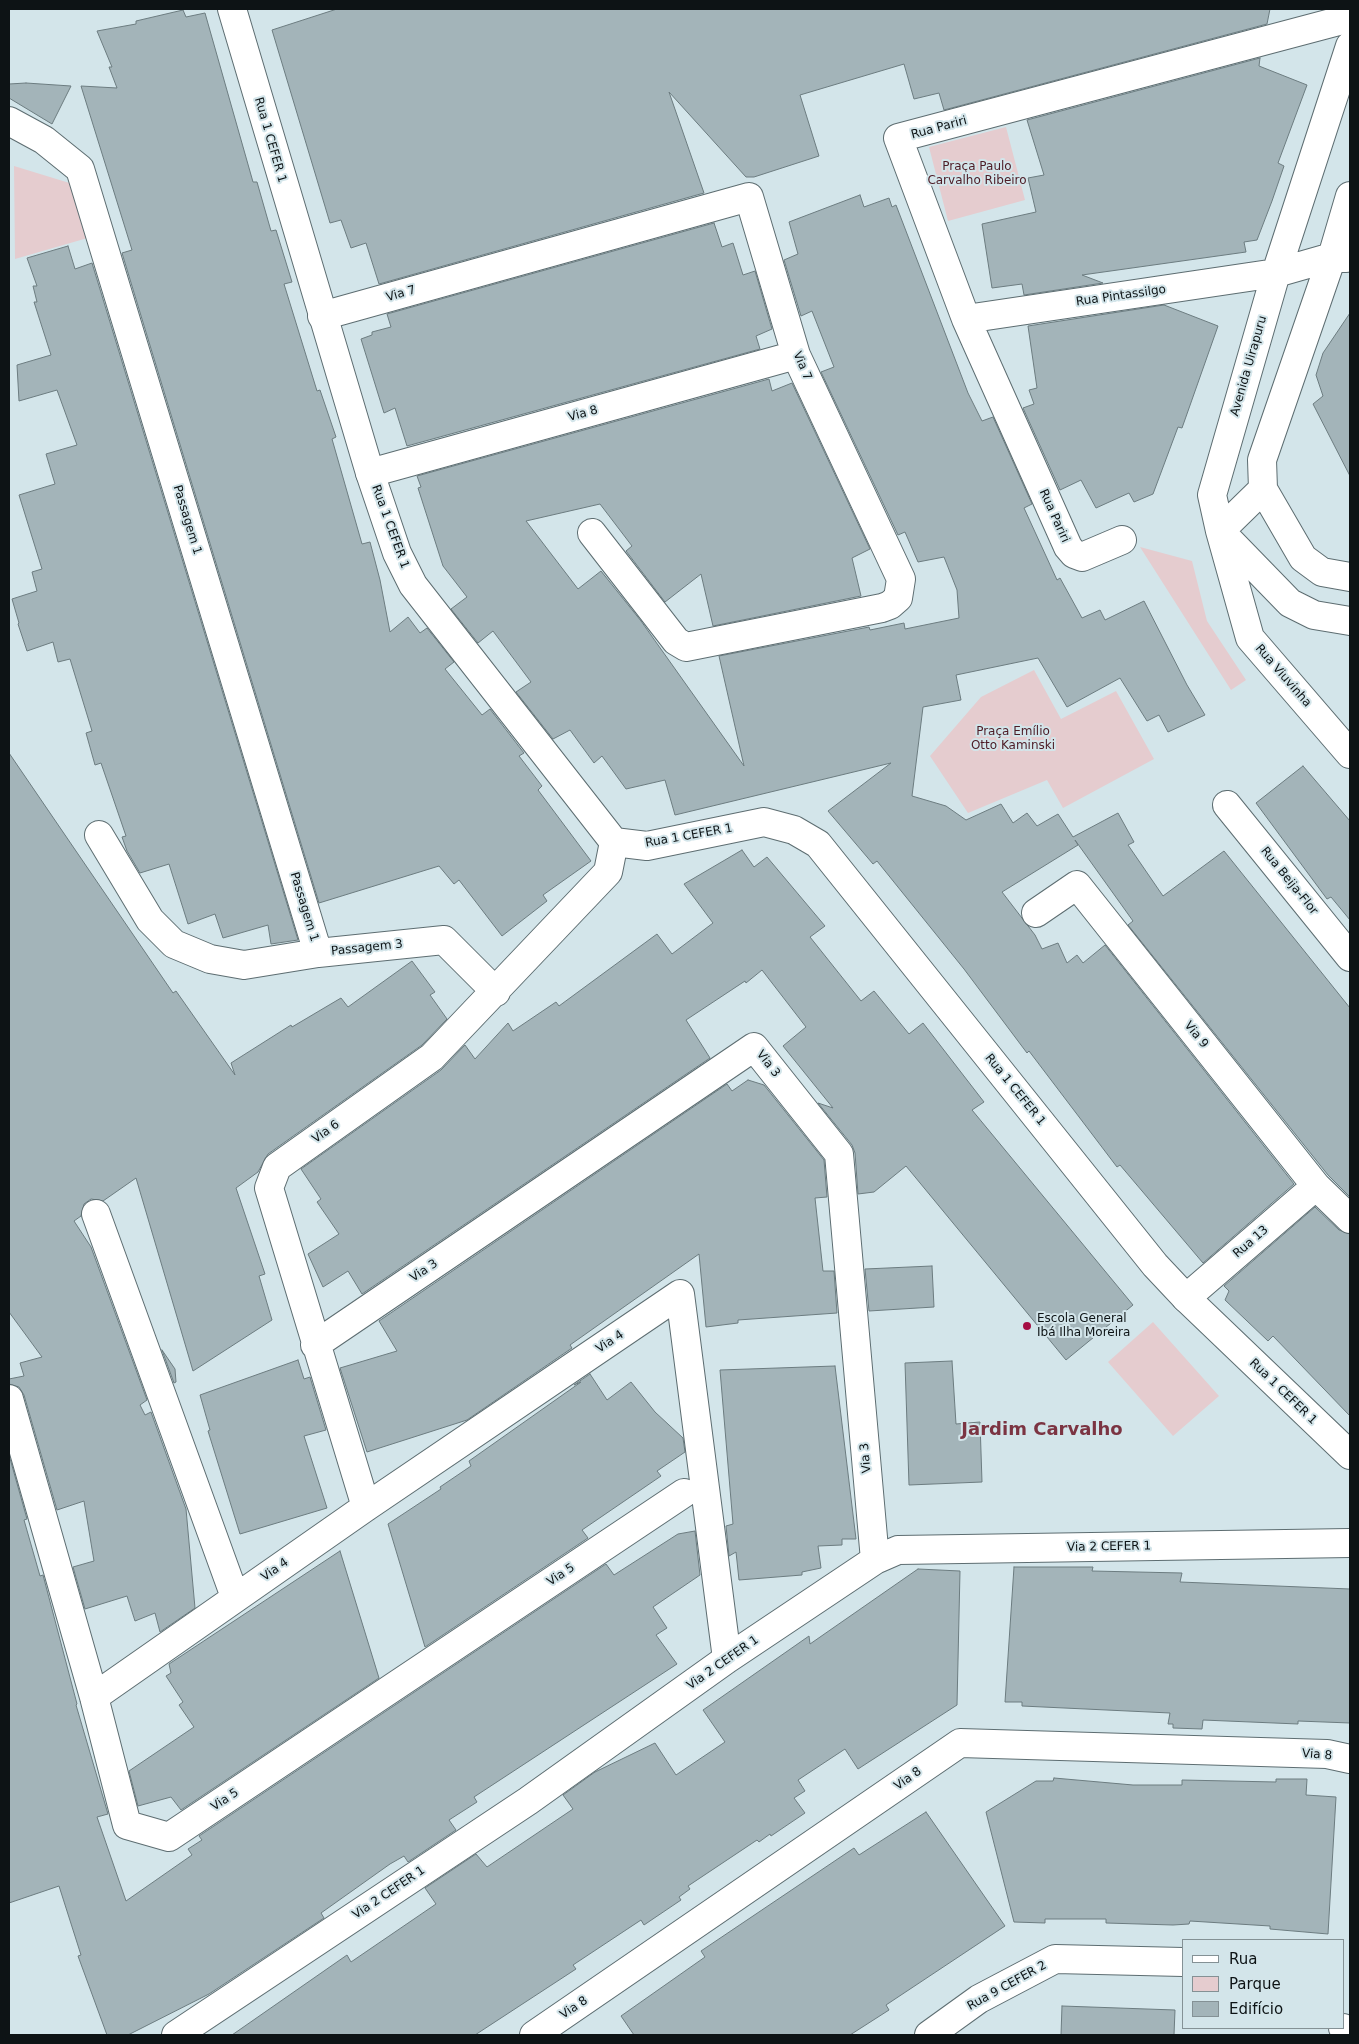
<!DOCTYPE html>
<meta charset="utf-8">
<style>
body{margin:0}
#map{position:relative;width:1359px;height:2044px;overflow:hidden;background:#d3e5ea;font-family:"DejaVu Sans",sans-serif}
canvas{display:block}
.frame{position:absolute;inset:0;border:10px solid #0d1315;pointer-events:none}
.legend{position:absolute;left:1182px;top:1939px;width:162px;height:90px;box-sizing:border-box;background:#d3e5ea;border:1px solid #849195;margin:0;padding:6px 9px;list-style:none;font-size:15px;color:#0d1315}
.legend li{display:flex;align-items:center;gap:10px;height:25px}
.legend b{width:25px;border:1px solid #849195}
</style>
<div id="map">
<canvas width="1359" height="2044"></canvas>
<div class="frame"></div>
<ul class="legend">
<li><b style="height:6px;background:#fff"></b>Rua</li>
<li><b style="height:14px;background:#e5cccf"></b>Parque</li>
<li><b style="height:14px;background:#a3b4b9"></b>Edifício</li>
</ul>
</div>
<script>
const c = document.querySelector('canvas').getContext('2d');
c.lineJoin = 'round';
function fillPath(path, color) { c.fillStyle = color; c.fill(path, 'evenodd'); }
const poly = rows => new Path2D(rows.map(r => 'M' + r).join(''));
function stroke(path, color, width, dash) { c.strokeStyle = color; c.lineWidth = width; c.lineCap = dash ? 'butt' : 'round'; c.setLineDash(dash || []); c.stroke(path); }
function write(font, color, halo, rows, align = 'center') {
  c.font = font + ' "DejaVu Sans",sans-serif'; c.lineWidth = 4; c.setLineDash([]); c.textBaseline = 'middle'; c.strokeStyle = halo; c.fillStyle = color; for (const [text, x, y, turn = 0] of rows) {
    c.save(); c.translate(x, y); c.rotate((+turn || 0) * Math.PI / 180); c.textAlign = isNaN(turn) ? turn : align; if (halo) c.strokeText(text, 0, 0); c.fillText(text, 0, 0); c.restore();
  }
}
fillPath(poly([
 [1006,127,1025,200,948,221,929,147],
 [14,166,76,185,91,237,15,259],
 [1140,547,1192,561,1207,621,1246,680,1231,690],
 [1034,670,1061,719,1116,691,1154,759,1063,808,1047,780,968,813,930,756,981,697],
 [1153,1322,1219,1396,1173,1436,1108,1362]
]), '#e5cccf');
const building = poly([
 [337,9,1270,9,1267,24,944,110,939,93,914,99,904,64,800,95,819,156,754,177,746,177,669,92,704,193,379,284,366,243,351,248,341,220,330,223,272,30,337,9],
 [183,10,186,17,205,13,253,182,257,182,271,231,276,230,292,282,284,284,317,391,320,390,336,437,332,439,362,544,370,542,380,580,390,632,408,617,420,633,427,628,454,662,445,669,482,715,490,709,524,753,519,756,542,786,538,790,591,861,543,895,547,901,502,936,459,880,454,884,439,866,319,903,122,253,132,250,81,86,117,88,109,67,112,67,97,31,136,24,136,21,183,10],
 [1260,58,1259,66,1307,85,1278,163,1284,166,1272,201,1257,240,1244,242,1246,252,1082,275,1103,283,1024,295,1022,284,992,288,982,224,1036,212,1028,178,1044,175,1027,120,1260,58],
 [26,83,71,86,52,124,9,98,9,84,26,83],
 [860,195,864,207,889,198,892,207,896,205,968,393,982,421,993,417,1032,504,1024,508,1057,580,1060,578,1082,618,1100,610,1105,620,1144,601,1187,685,1205,715,1168,732,1159,715,1147,721,1120,678,1067,707,1038,658,956,675,961,700,923,707,912,796,946,806,966,820,1001,804,1013,823,1027,813,1037,826,1058,814,1073,837,1118,813,1134,842,1128,845,1163,896,1224,851,1350,1008,1350,1197,1328,1175,1128,925,1133,921,1075,840,1078,845,1002,892,1035,935,1042,949,1058,943,1067,963,1077,955,1083,963,1105,945,1294,1184,1203,1263,1120,1165,1117,1167,1029,1051,1027,1053,964,969,877,861,873,864,828,811,891,763,675,815,665,780,626,789,602,756,594,763,570,730,553,739,516,692,531,682,493,631,478,643,451,609,467,597,443,566,418,488,421,487,417,476,769,379,772,391,792,383,870,549,852,558,861,596,713,626,701,574,665,602,626,551,632,546,600,504,526,521,578,589,601,571,641,621,744,766,719,656,869,627,870,630,904,623,905,629,959,618,957,590,944,557,918,562,905,532,898,535,821,372,834,367,812,311,801,316,784,260,798,254,789,222,860,195],
 [714,223,722,247,733,243,743,275,755,271,772,329,756,336,760,349,407,446,395,408,384,413,361,339,372,335,372,332,391,327,387,314,714,223],
 [68,246,75,269,92,263,298,940,271,944,268,925,223,938,215,914,188,924,169,864,140,873,127,851,122,837,126,836,101,763,95,765,86,733,92,731,70,659,58,662,53,642,27,651,18,624,19,623,12,599,37,591,32,572,42,569,19,495,55,484,46,454,77,445,57,390,19,401,17,365,51,355,34,302,37,302,33,286,37,286,27,258,68,246],
 [1164,305,1218,326,1182,428,1178,427,1153,494,1134,502,1129,493,1096,508,1081,480,1060,490,1023,408,1034,404,1029,390,1037,388,1028,326,1164,305],
 [1350,313,1350,476,1313,404,1323,396,1316,375,1323,353,1350,313],
 [9,753,173,993,176,991,235,1075,231,1063,291,1025,292,1027,341,998,348,1007,412,961,435,992,430,995,447,1019,422,1045,268,1154,258,1172,236,1188,265,1274,259,1276,272,1320,193,1371,136,1178,103,1201,91,1199,84,1204,81,1216,74,1221,91,1247,147,1400,140,1405,145,1415,151,1412,186,1509,195,1608,160,1632,155,1613,135,1621,127,1596,85,1609,73,1567,94,1561,84,1501,57,1510,24,1395,19,1387,9,1384,9,1379,24,1376,20,1363,42,1357,9,1312,9,753],
 [1303,766,1350,821,1350,920,1331,897,1327,899,1256,803,1303,766],
 [742,850,754,867,767,857,825,926,810,937,861,1001,874,991,909,1034,923,1023,984,1102,972,1110,1133,1305,1066,1360,906,1166,874,1192,858,1194,855,1153,852,1145,818,1103,833,1108,783,1046,806,1027,762,970,746,983,745,981,686,1020,710,1058,362,1294,348,1271,323,1287,308,1254,339,1234,317,1202,321,1199,301,1169,441,1070,465,1045,475,1059,508,1023,513,1031,556,1002,559,1006,657,934,672,954,713,923,684,884,742,850],
 [748,1080,764,1085,824,1160,827,1197,815,1198,823,1271,834,1271,837,1313,738,1320,738,1323,706,1327,699,1254,570,1345,572,1348,467,1420,367,1452,340,1368,397,1351,379,1321,727,1084,732,1091,748,1080],
 [1315,1207,1339,1230,1350,1234,1350,1416,1273,1336,1268,1341,1225,1300,1229,1291,1224,1286,1315,1207],
 [932,1266,934,1307,869,1311,865,1269,932,1266],
 [162,1350,175,1369,176,1382,174,1383,162,1350],
 [298,1360,304,1379,310,1377,326,1430,304,1436,327,1508,240,1534,208,1431,210,1430,200,1395,298,1360],
 [952,1361,956,1424,980,1422,982,1482,909,1485,905,1363,952,1361],
 [835,1366,856,1539,842,1539,842,1545,818,1546,821,1568,802,1572,802,1575,739,1580,736,1552,729,1556,726,1526,733,1524,720,1370,835,1366],
 [590,1374,607,1400,631,1382,655,1412,683,1438,685,1452,657,1471,661,1476,582,1530,588,1538,425,1647,388,1524,441,1489,440,1487,471,1466,469,1461,581,1382,574,1385,590,1374],
 [9,1455,27,1519,24,1520,40,1576,43,1575,77,1704,76,1705,108,1814,97,1817,126,1901,192,1855,188,1849,202,1840,199,1836,606,1564,614,1575,678,1534,695,1531,700,1575,653,1607,667,1628,656,1635,677,1664,474,1797,477,1802,449,1820,456,1830,408,1862,404,1856,390,1864,321,1913,324,1918,209,1994,128,2035,107,2035,78,1956,81,1955,59,1886,9,1903,9,1455],
 [340,1551,379,1678,181,1810,171,1797,138,1806,129,1771,194,1727,179,1705,183,1702,166,1676,171,1673,169,1664,340,1551],
 [1014,1567,1093,1567,1092,1571,1182,1573,1180,1582,1350,1589,1350,1723,1298,1721,1298,1724,1203,1720,1202,1729,1173,1728,1173,1724,1168,1724,1170,1713,1022,1706,1022,1702,1005,1702,1014,1567],
 [918,1569,960,1571,957,1705,858,1769,845,1749,798,1780,805,1791,794,1798,805,1813,771,1836,770,1834,759,1842,757,1840,688,1886,690,1889,679,1897,681,1900,644,1925,641,1920,573,1965,576,1969,475,2035,232,2035,347,1955,351,1962,436,1904,425,1888,476,1854,487,1867,573,1809,563,1795,595,1772,655,1743,676,1775,725,1742,703,1710,809,1636,810,1644,918,1569],
 [1054,1778,1133,1785,1182,1785,1182,1780,1276,1782,1276,1779,1307,1779,1306,1795,1336,1797,1328,1934,1270,1929,1270,1926,1190,1921,1189,1924,1173,1925,1106,1923,1106,1919,1045,1919,1045,1923,1014,1922,986,1812,1036,1781,1053,1781,1054,1778],
 [926,1812,1005,1926,886,2005,889,2010,850,2035,634,2035,621,2016,705,1957,701,1951,854,1848,859,1855,926,1812],
 [1062,2006,1175,2010,1174,2035,1061,2035,1062,2006]
]);
fillPath(building, '#a3b4b9');
stroke(building, '#6c7c80', 1);
const street = poly([
 [1350,46,1276,273,1212,495,1220,531,1290,603,1314,615,1350,621],
 [9,121,44,140,80,169,318,953],
 [1350,196,1332,257,1262,460,1263,489,1303,558,1322,572,1350,577],
 [322,316,749,197,796,355,901,579,898,598,890,605,882,608,686,647,676,641,592,533],
 [966,319,1276,273,1332,257,1346,258],
 [370,473,796,355],
 [1263,489,1220,531,1250,638,1350,754],
 [1122,540,1082,557,1074,554,1068,547,966,319,898,138,1350,18],
 [1227,805,1350,957],
 [99,835,150,920,174,944,210,959,244,965,318,953,444,940,496,992],
 [1036,913,1077,885,1316,1186,1350,1219],
 [96,1214,235,1597],
 [1186,1298,1316,1186],
 [315,1345,754,1047,839,1154,875,1560],
 [9,1399,94,1697,127,1825,169,1837,684,1493],
 [366,1507,269,1188,277,1167,432,1057,608,872,614,842],
 [94,1697,366,1507,680,1294,727,1659],
 [176,2035,528,1801,727,1659,875,1560,898,1550,1350,1543],
 [534,2035,960,1743,1327,1754,1350,1759]
]);
const secondary = poly([
 [232,9,370,473,397,553,413,585,614,842,647,846,764,822,794,830,818,844,1155,1265,1186,1298,1350,1455],
 [1343,2028,1350,2035],
 [929,2035,979,1999,1055,1959,1183,1962]
]);
stroke(street, '#5d6d71', 30);
stroke(secondary, '#5d6d71', 30);
stroke(street, '#fff', 28);
stroke(secondary, '#fff', 28);
for (const [x, y, r, color] of [
 [1027,1326,5,"#a50d43"]
]) { const dot = new Path2D(); dot.arc(x, y, r, 0, 2 * Math.PI); c.fillStyle = color; c.fill(dot); stroke(dot, '#d3e5ea', 2); }
write('12px', '#0d1315', '#d3e5ea', [
 ["Rua Pariri",939,128,-15],
 ["Rua 1 CEFER 1",270,140,74],
 ["Via 7",401,294,-16],
 ["Rua Pintassilgo",1121,296,-8],
 ["Via 7",802,366,67],
 ["Avenida Uirapuru",1249,366,-74],
 ["Via 8",583,414,-15],
 ["Rua Pariri",1054,516,66],
 ["Passagem 1",187,520,73],
 ["Rua 1 CEFER 1",390,527,70],
 ["Rua Viuvinha",1283,676,49],
 ["Rua 1 CEFER 1",689,836,-10],
 ["Rua Beija-Flor",1289,881,51],
 ["Passagem 1",304,907,73],
 ["Passagem 3",367,948,-6],
 ["Via 9",1196,1035,51],
 ["Via 3",768,1064,52],
 ["Rua 1 CEFER 1",1015,1090,51],
 ["Via 6",326,1132,-35],
 ["Rua 13",1251,1242,-41],
 ["Via 3",424,1271,-34],
 ["Via 4",610,1342,-34],
 ["Rua 1 CEFER 1",1283,1392,44],
 ["Via 3",866,1458,-95],
 ["Via 2 CEFER 1",1109,1547,-1],
 ["Via 4",275,1570,-35],
 ["Via 5",561,1575,-34],
 ["Via 2 CEFER 1",723,1663,-35],
 ["Via 8",1317,1755,4],
 ["Via 8",908,1779,-35],
 ["Via 5",225,1800,-34],
 ["Via 2 CEFER 1",389,1893,-34],
 ["Rua 9 CEFER 2",1007,1986,-29],
 ["Via 8",574,2008,-34]
]);
write('12px', '#4d1c26', '#d3e5ea', [
 ["Praça Paulo",977,167],
 ["Carvalho Ribeiro",977,181],
 ["Praça Emílio",1013,732],
 ["Otto Kaminski",1013,746]
]);
write('12px', '#0d1315', '#d3e5ea', [
 ["Escola General",1037,1319],
 ["Ibá Ilha Moreira",1037,1333]
], 'left');
write('bold 18px', '#7b3442', '#d3e5ea', [
 ["Jardim Carvalho",1042,1430]
]);
</script>
